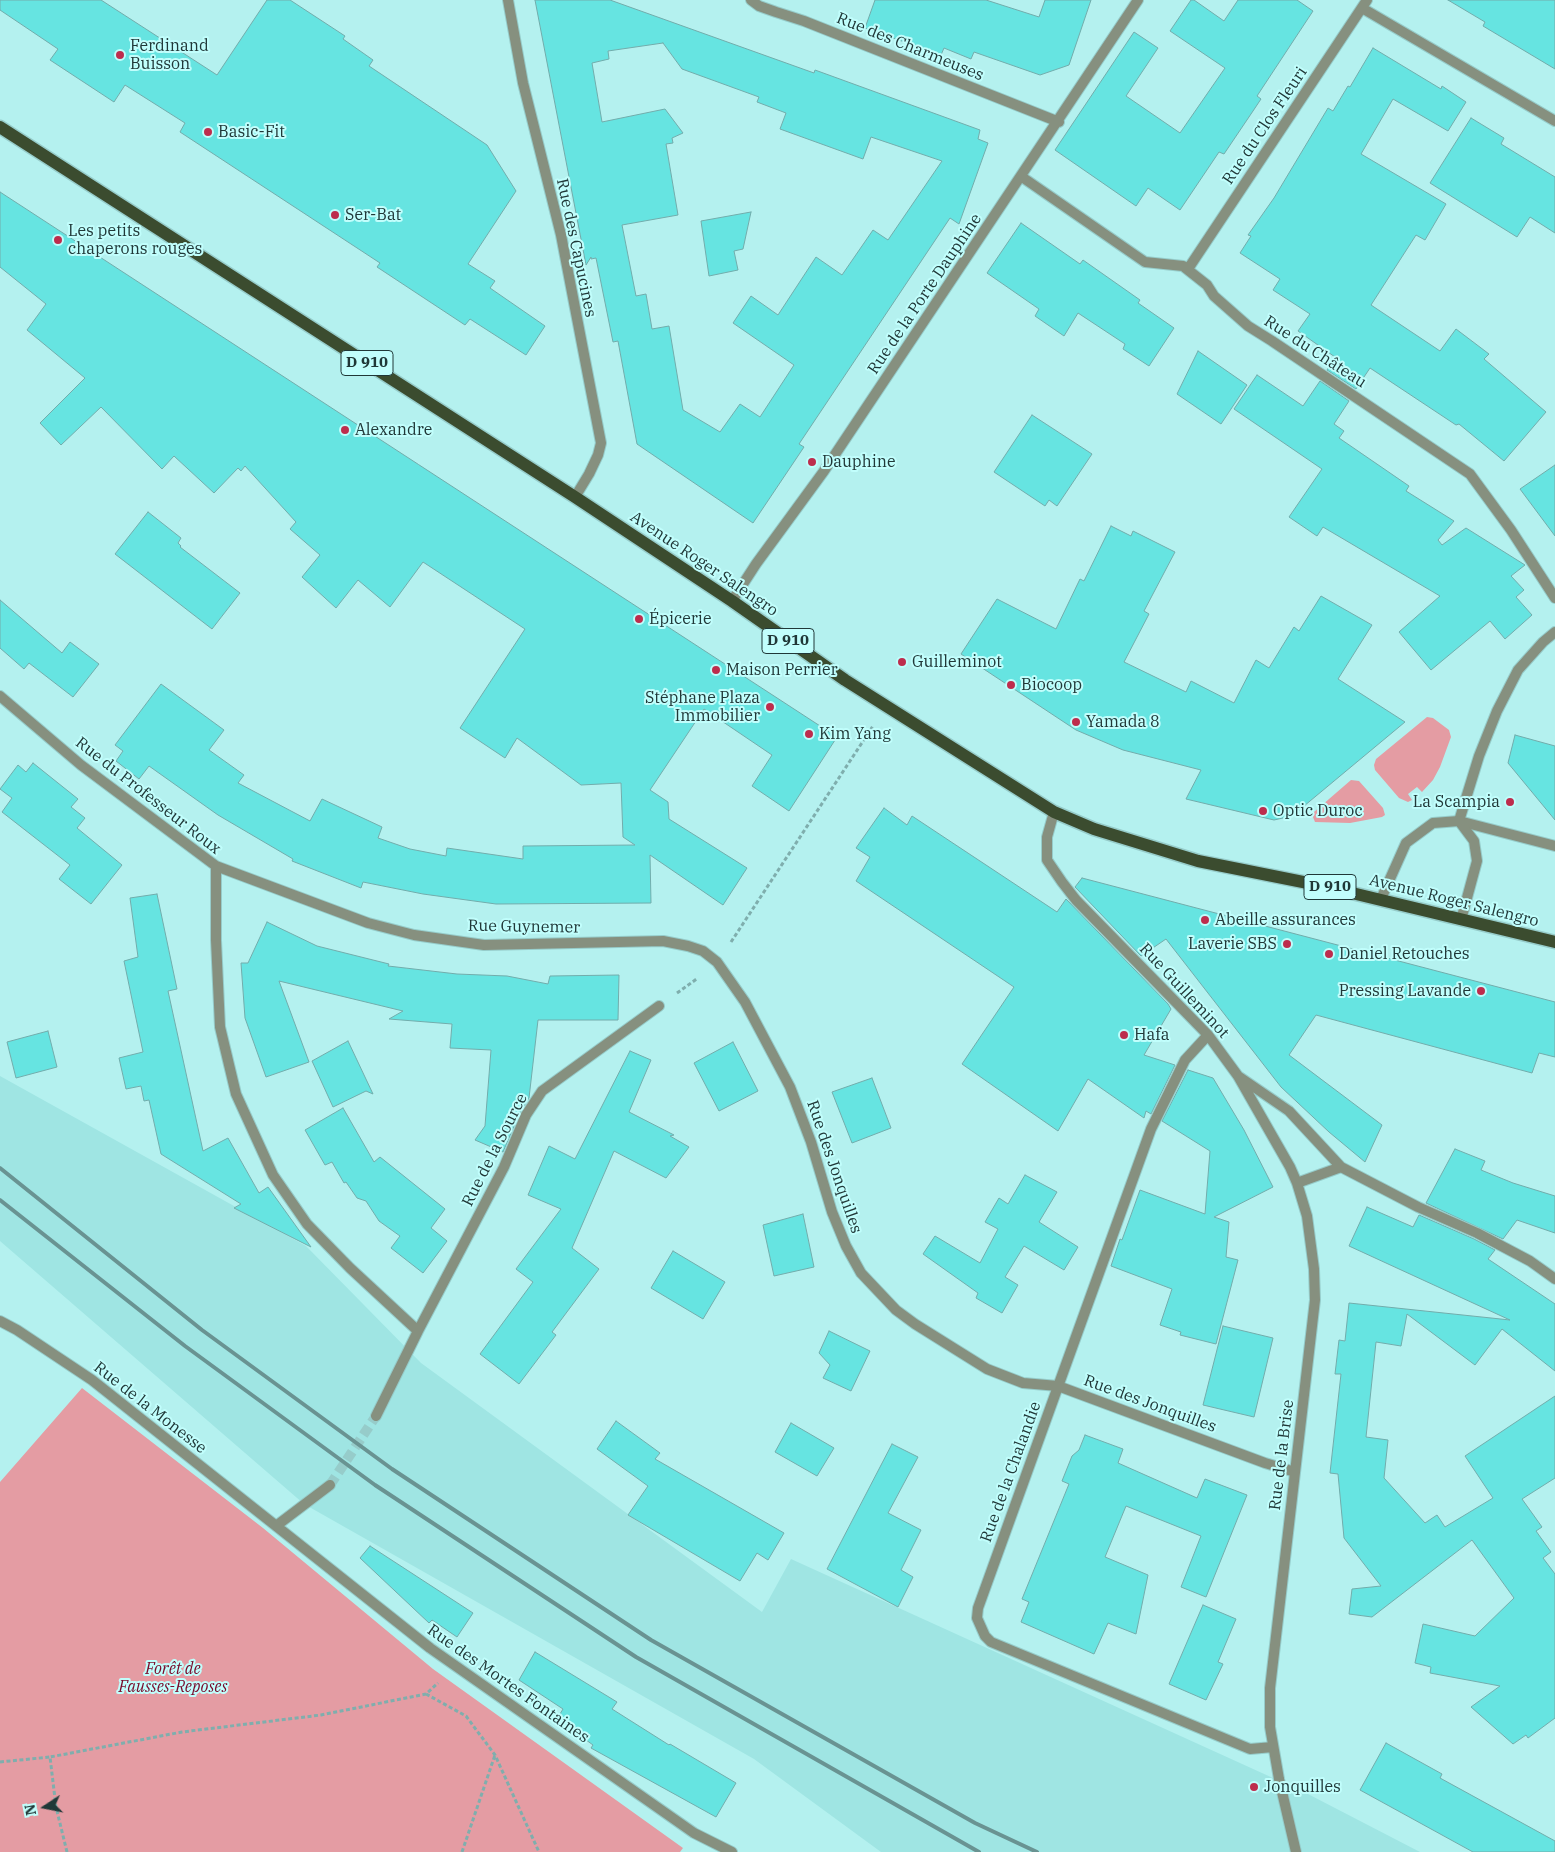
<!DOCTYPE html>
<meta charset="utf-8">
<style>
body{margin:0}
#map{position:relative;width:1555px;height:1852px;overflow:hidden;background:#b4f1ef;font-family:"IBM Plex Serif",serif}
canvas{display:block}
.north{position:absolute;left:20px;top:1782px;width:50px;height:50px;-webkit-text-stroke:4px #c1fefc;paint-order:stroke;rotate:259deg;font-size:14px;font-weight:700;line-height:20px;text-align:center;color:#203838}
.north::after{content:'';display:block;margin:auto;width:18px;height:22px;background:#203838;clip-path:polygon(50% 0,100% 100%,50% 72%,0 100%)}
</style>
<div id="map">
<canvas width="1555" height="1852"></canvas>
<div class="north">N</div>
</div>
<script>
const c = document.querySelector('canvas').getContext('2d');
c.lineJoin = 'round';
function fillPath(path, color) { c.fillStyle = color; c.fill(path, 'evenodd'); }
const poly = rows => new Path2D(rows.map(r => 'M' + r).join(''));
function stroke(path, color, width, dash) { c.strokeStyle = color; c.lineWidth = width; c.lineCap = dash ? 'butt' : 'round'; c.setLineDash(dash || []); c.stroke(path); }
function write(font, color, halo, rows, align = 'center') {
  c.font = font + ' "IBM Plex Serif",serif'; c.lineWidth = 4; c.setLineDash([]); c.textBaseline = 'middle'; c.strokeStyle = halo; c.fillStyle = color; for (const [text, x, y, turn = 0] of rows) {
    c.save(); c.translate(x, y); c.rotate((+turn || 0) * Math.PI / 180); c.textAlign = isNaN(turn) ? turn : align; if (halo) c.strokeText(text, 0, 0); c.fillText(text, 0, 0); c.restore();
  }
}
fillPath(poly([
 [0,1076,306,1246,421,1363,762,1612,791,1559,1306,1793,1420,1852,881,1852,754,1759,304,1504,0,1241]
]), '#9fe5e3');
fillPath(poly([
 [1427,717,1433,718,1449,730,1451,737,1440,767,1433,780,1422,792,1417,787,1408,794,1412,800,1408,802,1399,798,1375,770,1374,765,1376,759],
 [1351,780,1359,781,1383,808,1385,815,1382,817,1350,823,1315,822,1313,817,1314,812],
 [82,1388,263,1528,433,1669,683,1848,680,1852,0,1852,0,1482]
]), '#e49ca3');
const building = poly([
 [0,0,101,0,217,75,267,0,290,0,345,36,343,39,373,60,369,66,487,145,516,191,468,264,495,281,490,288,545,326,526,355,470,319,465,325,377,267,380,263,180,132,185,123,125,85,114,102,50,60,58,49,0,10,0,0],
 [535,0,610,0,814,73,815,70,980,130,978,139,988,143,959,224,950,218,799,444,804,447,753,523,637,444,618,341,613,342,596,258,591,259,591,257,586,265,535,0],
 [663,43,682,69,759,97,757,102,786,113,780,129,863,159,871,137,942,161,888,240,873,230,842,275,816,257,778,315,751,296,733,323,794,365,760,417,740,404,720,432,683,410,669,326,652,329,646,294,636,296,622,225,678,215,666,144,673,143,672,138,683,133,665,109,602,122,592,63,609,59,608,51,663,43],
 [875,0,986,0,1039,17,1045,0,1091,0,1069,65,1040,75,974,52,971,59,944,48,941,55,865,28,875,0],
 [1191,0,1194,0,1224,21,1238,0,1297,0,1313,11,1257,96,1261,99,1253,111,1224,154,1219,152,1180,210,1148,188,1136,206,1055,150,1134,32,1158,48,1126,96,1180,133,1225,68,1170,31,1191,0],
 [1448,0,1555,0,1555,69,1483,26,1485,22,1448,0],
 [1373,48,1441,89,1442,86,1466,102,1448,131,1393,99,1361,154,1446,204,1425,240,1416,235,1371,305,1440,351,1456,329,1489,354,1484,359,1546,412,1504,461,1459,424,1456,425,1370,368,1356,389,1327,370,1335,357,1298,331,1310,314,1273,290,1280,279,1240,253,1251,236,1248,235,1274,198,1328,108,1333,111,1348,86,1350,87,1373,48],
 [1471,118,1504,138,1501,144,1555,177,1555,233,1530,217,1517,237,1430,183,1471,118],
 [0,192,837,737,789,811,752,786,772,755,704,709,650,790,668,802,669,819,747,868,723,905,650,855,651,903,496,904,423,894,363,882,361,888,292,861,293,859,218,815,149,766,139,779,116,761,123,751,115,745,161,684,224,730,209,750,244,775,238,783,310,821,322,799,382,827,378,838,410,849,446,856,447,848,523,859,523,846,635,845,623,837,621,783,581,785,517,738,505,758,460,728,525,629,423,562,390,607,358,580,336,608,302,577,320,555,290,529,296,522,245,466,241,471,238,468,214,493,174,456,162,469,101,407,61,445,40,423,85,378,27,330,46,304,0,267,0,192],
 [751,212,743,249,734,251,738,270,709,276,701,221,751,212],
 [1021,223,1080,264,1083,260,1140,300,1138,303,1174,328,1149,366,1123,349,1125,344,1078,313,1064,336,1035,316,1039,309,987,273,1021,223],
 [1198,351,1247,385,1221,424,1177,394,1198,351],
 [1257,375,1303,406,1320,381,1349,401,1334,424,1344,431,1339,438,1409,486,1406,491,1454,521,1438,540,1442,545,1466,528,1525,565,1511,576,1524,590,1516,597,1532,615,1505,639,1490,621,1431,670,1399,632,1440,596,1323,527,1317,536,1289,517,1322,469,1234,409,1257,375],
 [1032,415,1092,454,1057,506,1049,500,1045,506,994,472,1032,415],
 [1555,465,1555,536,1520,489,1555,465],
 [148,512,181,538,178,543,181,546,180,547,240,593,212,629,115,554,148,512],
 [1111,526,1131,536,1133,531,1175,552,1144,611,1149,614,1124,662,1186,692,1191,681,1234,703,1256,660,1269,668,1294,627,1299,631,1321,596,1372,625,1338,679,1405,722,1292,816,1274,820,1186,799,1201,770,1123,750,1076,730,961,654,997,599,1056,629,1080,579,1084,581,1111,526],
 [0,600,62,653,70,642,99,664,73,697,29,663,24,669,0,648,0,600],
 [1515,735,1555,746,1555,820,1508,763,1515,735],
 [33,763,78,799,71,807,85,818,77,828,122,865,91,904,59,879,70,865,2,812,12,798,0,789,18,765,26,772,33,763],
 [884,808,907,825,912,816,1057,912,1066,899,1168,1004,1171,1009,1144,1055,1175,1065,1151,1114,1146,1111,1144,1118,1088,1079,1058,1131,962,1064,1014,987,856,881,870,857,856,848,884,808],
 [1082,878,1555,1002,1555,1057,1539,1053,1532,1073,1316,1015,1289,1055,1382,1125,1365,1162,1329,1132,1281,1087,1166,939,1141,956,1075,887,1082,878],
 [157,894,177,989,168,991,203,1151,228,1138,259,1193,268,1187,311,1247,234,1208,241,1204,161,1154,149,1100,144,1101,141,1086,126,1089,119,1058,143,1052,124,961,138,957,130,898,157,894],
 [267,922,317,946,389,964,388,966,457,974,507,976,548,984,550,976,619,975,618,1020,538,1020,529,1098,520,1112,503,1152,475,1140,485,1126,491,1050,450,1048,452,1024,389,1019,403,1011,279,981,309,1062,266,1077,245,1018,241,963,248,963,267,922],
 [48,1031,57,1067,16,1078,7,1042,48,1031],
 [348,1041,373,1094,366,1091,333,1107,312,1061,348,1041],
 [733,1042,758,1091,719,1111,694,1063,733,1042],
 [630,1051,651,1060,629,1112,674,1135,670,1136,689,1147,666,1178,614,1151,572,1248,599,1269,552,1332,556,1335,519,1384,480,1354,533,1282,516,1269,561,1209,528,1195,549,1146,575,1159,630,1051],
 [1188,1070,1213,1078,1244,1130,1273,1187,1214,1217,1229,1222,1226,1257,1238,1260,1216,1344,1180,1335,1181,1332,1160,1325,1172,1289,1111,1266,1120,1239,1122,1240,1140,1190,1205,1214,1210,1151,1162,1121,1188,1070],
 [872,1078,891,1128,852,1143,832,1092,872,1078],
 [343,1108,374,1162,380,1157,445,1209,431,1228,447,1241,423,1273,391,1248,400,1236,379,1221,366,1201,357,1198,346,1182,344,1183,332,1162,325,1165,305,1130,343,1108],
 [1455,1149,1485,1161,1481,1170,1513,1183,1555,1196,1555,1233,1517,1220,1503,1239,1426,1203,1455,1149],
 [1025,1175,1057,1192,1039,1222,1078,1247,1064,1270,1024,1246,1005,1277,1018,1285,1002,1313,976,1298,978,1293,923,1254,935,1236,980,1263,998,1229,985,1222,999,1198,1008,1204,1025,1175],
 [1367,1207,1413,1227,1419,1215,1474,1239,1495,1250,1488,1259,1555,1304,1555,1371,1502,1329,1475,1365,1407,1314,1401,1346,1376,1342,1366,1437,1388,1440,1384,1478,1425,1523,1437,1515,1445,1527,1493,1498,1465,1456,1555,1396,1555,1478,1522,1499,1542,1527,1536,1531,1551,1552,1543,1558,1555,1574,1555,1718,1528,1738,1526,1735,1513,1744,1471,1707,1500,1686,1430,1673,1431,1667,1415,1663,1423,1624,1475,1636,1514,1598,1472,1540,1372,1617,1349,1614,1352,1589,1381,1586,1344,1538,1338,1474,1330,1473,1341,1374,1335,1374,1339,1340,1345,1341,1349,1303,1510,1320,1349,1246,1367,1207],
 [803,1214,814,1267,774,1276,763,1225,803,1214],
 [673,1251,725,1282,703,1319,651,1288,673,1251],
 [1223,1326,1273,1338,1254,1417,1203,1405,1223,1326],
 [829,1331,870,1351,851,1391,823,1378,830,1365,819,1353,829,1331],
 [616,1421,660,1453,655,1459,784,1533,768,1560,757,1553,740,1581,628,1515,648,1486,597,1449,616,1421],
 [791,1423,834,1448,817,1476,775,1452,791,1423],
 [1085,1435,1123,1449,1118,1463,1197,1498,1205,1479,1247,1495,1206,1597,1181,1587,1201,1536,1126,1506,1105,1557,1148,1575,1136,1634,1108,1623,1094,1654,1021,1622,1029,1602,1022,1599,1069,1484,1062,1481,1072,1456,1079,1450,1085,1435],
 [892,1444,918,1457,888,1513,921,1530,901,1570,913,1577,898,1607,827,1569,892,1444],
 [370,1546,473,1613,457,1637,432,1620,429,1623,360,1558,370,1546],
 [1203,1605,1236,1619,1218,1662,1223,1664,1206,1700,1169,1684,1203,1605],
 [535,1652,617,1702,612,1709,669,1745,670,1744,736,1783,716,1817,591,1748,593,1745,557,1719,563,1709,519,1680,535,1652],
 [1386,1743,1442,1774,1440,1778,1555,1841,1555,1852,1473,1852,1360,1790,1386,1743]
]);
fillPath(building, '#66e4e1');
stroke(building, '#72acab', 1);
stroke(poly([
 [330,1485,376,1416]
]), '#96ccca', 10, [10, 5]);
const service = poly([
 [1459,821,1555,846]
]);
const minor = poly([
 [508,0,523,83,561,235,601,443,598,455,589,474,575,497],
 [751,0,759,6,776,12,804,21,1059,122],
 [1362,8,1555,121],
 [1022,177,1145,262,1183,266,1207,285,1214,296,1248,326,1272,341,1470,474,1511,530,1555,598],
 [1188,269,1367,0],
 [732,601,756,564,824,471,1138,0],
 [0,696,81,765,216,866,368,923,414,935,484,945,663,941,688,946,703,951,717,962,745,1002,790,1087,811,1142,832,1212,846,1246,861,1273,896,1310,915,1324,987,1369,1023,1383,1058,1386,1265,1463,1295,1472],
 [1054,812,1047,837,1047,860,1062,882,1076,900,1208,1035,1238,1076,1289,1111,1341,1167,1418,1207,1477,1233,1530,1261,1555,1279],
 [1459,821,1479,756,1497,711,1518,670,1543,642,1555,632],
 [216,866,216,940,220,1027,236,1094,273,1175,307,1224,350,1268,418,1331],
 [1208,1035,1185,1060,1151,1129,978,1608,977,1618,985,1636,991,1642,1250,1749,1273,1747],
 [1238,1076,1290,1167,1297,1183,1307,1216,1314,1269,1315,1300,1270,1688,1270,1727,1279,1779,1296,1852],
 [1297,1183,1341,1167],
 [0,1321,17,1330,92,1380,430,1648,694,1833,732,1852],
 [376,1416,418,1331,504,1167,526,1115,542,1091,659,1006],
 [276,1526,330,1485]
]);
const tertiary = poly([
 [1381,899,1406,843,1433,823,1459,821,1474,841,1477,861,1461,920]
]);
const primary = poly([
 [0,127,575,497,732,601,845,680,1054,812,1094,829,1198,861,1323,886,1555,942]
]);
stroke(service, '#96ccca', 12);
stroke(minor, '#96ccca', 12);
stroke(tertiary, '#96ccca', 12);
stroke(primary, '#96ccca', 15);
stroke(poly([
 [731,942,873,726],
 [677,993,698,978],
 [426,1694,466,1716,495,1755,539,1852],
 [0,1762,50,1757],
 [67,1852,56,1807,50,1757,182,1732,321,1715,426,1694,438,1683],
 [462,1852,495,1755]
]), '#7faead', 3, [4, 2.5]);
stroke(service, '#86907f', 10);
stroke(minor, '#86907f', 10);
stroke(tertiary, '#86907f', 10);
stroke(primary, '#3b4c2f', 12);
stroke(poly([
 [0,1168,202,1330,392,1469,651,1640,975,1823,1037,1852],
 [0,1200,185,1346,375,1485,636,1657,979,1852]
]), '#699392', 4);
for (const [x, y, r, color] of [
 [120,55,5,"#bd2d4d"],
 [208,132,5,"#bd2d4d"],
 [335,215,5,"#bd2d4d"],
 [58,240,5,"#bd2d4d"],
 [345,430,5,"#bd2d4d"],
 [812,462,5,"#bd2d4d"],
 [639,619,5,"#bd2d4d"],
 [902,662,5,"#bd2d4d"],
 [716,670,5,"#bd2d4d"],
 [1011,685,5,"#bd2d4d"],
 [770,707,5,"#bd2d4d"],
 [1076,722,5,"#bd2d4d"],
 [809,734,5,"#bd2d4d"],
 [1510,802,5,"#bd2d4d"],
 [1263,811,5,"#bd2d4d"],
 [1205,920,5,"#bd2d4d"],
 [1287,944,5,"#bd2d4d"],
 [1329,954,5,"#bd2d4d"],
 [1481,991,5,"#bd2d4d"],
 [1124,1035,5,"#bd2d4d"],
 [1254,1787,5,"#bd2d4d"]
]) { const dot = new Path2D(); dot.arc(x, y, r, 0, 2 * Math.PI); c.fillStyle = color; c.fill(dot); stroke(dot, '#c1fefc', 2); }
for (const [x, y, w] of [
 [367,363,52],
 [788,641,52],
 [1330,887,52]
]) { const box = new Path2D(); box.roundRect(x - w / 2, y - 12.5, w, 25, 4); c.fillStyle = '#c1fefc'; c.fill(box); stroke(box, '#203838', 1); }
write('bold 15px', '#203838', null, [
 ["D 910",367,363],
 ["D 910",788,641],
 ["D 910",1330,887]
]);
write('16px', '#203838', '#c1fefc', [
 ["Ferdinand",130,46],
 ["Buisson",130,64],
 ["Basic-Fit",218,132],
 ["Ser-Bat",345,215],
 ["Les petits",68,231],
 ["chaperons rouges",68,249],
 ["Alexandre",355,430],
 ["Dauphine",822,462],
 ["Épicerie",649,619],
 ["Guilleminot",912,662],
 ["Maison Perrier",726,670],
 ["Biocoop",1021,685],
 ["Stéphane Plaza",760,698,"right"],
 ["Immobilier",760,716,"right"],
 ["Yamada 8",1086,722],
 ["Kim Yang",819,734],
 ["La Scampia",1500,802,"right"],
 ["Optic Duroc",1273,811],
 ["Abeille assurances",1215,920],
 ["Laverie SBS",1277,944,"right"],
 ["Daniel Retouches",1339,954],
 ["Pressing Lavande",1471,991,"right"],
 ["Hafa",1134,1035],
 ["Jonquilles",1264,1787]
], 'left');
write('16px', '#203838', '#c1fefc', [
 ["Rue des Charmeuses",910,47,22],
 ["Rue du Clos Fleuri",1265,126,-56],
 ["Rue des Capucines",576,248,78],
 ["Rue de la Porte Dauphine",925,294,-56],
 ["Rue du Château",1315,352,33],
 ["Avenue Roger Salengro",704,564,34],
 ["Rue du Professeur Roux",148,796,38],
 ["Avenue Roger Salengro",1454,901,14],
 ["Rue Guynemer",524,927,1],
 ["Rue Guilleminot",1184,991,47],
 ["Rue de la Source",495,1150,-63],
 ["Rue des Jonquilles",834,1167,71],
 ["Rue des Jonquilles",1150,1404,20],
 ["Rue de la Monesse",150,1408,38],
 ["Rue de la Brise",1282,1455,-83],
 ["Rue de la Chalandie",1011,1472,-70],
 ["Rue des Mortes Fontaines",508,1684,35]
]);
write('italic 16px', '#790929', '#c1fefc', [
 ["Forêt de",173,1669],
 ["Fausses-Reposes",173,1687]
]);
</script>
